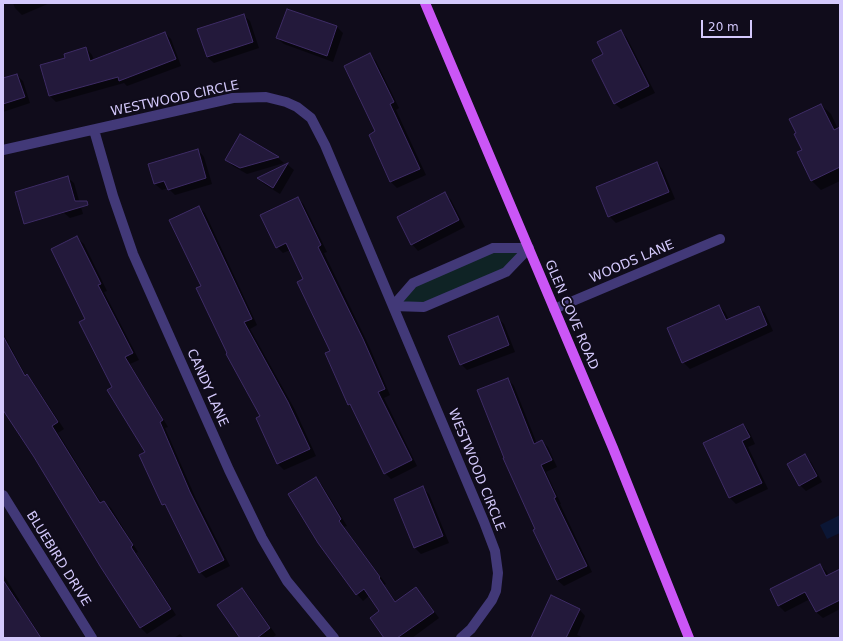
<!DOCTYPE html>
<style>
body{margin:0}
#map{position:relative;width:843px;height:641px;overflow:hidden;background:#100c1b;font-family:"DejaVu Sans",sans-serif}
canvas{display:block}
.frame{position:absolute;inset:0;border:4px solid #d4c9fc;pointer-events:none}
.scale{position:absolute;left:701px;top:20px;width:51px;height:18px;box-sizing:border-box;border:2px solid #d4c9fc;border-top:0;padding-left:5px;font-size:12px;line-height:14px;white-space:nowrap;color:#d4c9fc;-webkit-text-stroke:3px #100c1b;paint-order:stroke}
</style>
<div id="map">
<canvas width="843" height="641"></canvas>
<div class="frame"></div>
<div class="scale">20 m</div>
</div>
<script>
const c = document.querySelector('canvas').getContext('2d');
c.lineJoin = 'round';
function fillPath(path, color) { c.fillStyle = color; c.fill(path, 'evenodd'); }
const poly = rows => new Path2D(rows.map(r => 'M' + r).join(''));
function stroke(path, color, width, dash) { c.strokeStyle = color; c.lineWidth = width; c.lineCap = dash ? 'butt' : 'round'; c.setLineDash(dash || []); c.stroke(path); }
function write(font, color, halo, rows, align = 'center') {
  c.font = font + ' "DejaVu Sans",sans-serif'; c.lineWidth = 4; c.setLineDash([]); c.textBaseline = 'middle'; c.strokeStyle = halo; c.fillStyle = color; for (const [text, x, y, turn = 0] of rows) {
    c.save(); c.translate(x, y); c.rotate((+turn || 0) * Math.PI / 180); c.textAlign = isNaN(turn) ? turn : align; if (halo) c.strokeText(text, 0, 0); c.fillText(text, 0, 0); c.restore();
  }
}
fillPath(poly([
 [493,248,529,248,506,272,424,307,393,306,413,283]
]), '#0f2325');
fillPath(poly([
 [840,515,840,533,827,539,820,525]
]), '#0b1635');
fillPath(poly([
 [13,3,50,3,22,15,15,8],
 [243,15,250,21,259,48,214,63,207,57],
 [337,27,343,33,333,62,284,44,277,38],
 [621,31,627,38,655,93,621,109,614,103,605,55],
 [165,33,171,39,181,66,127,86,124,83,56,102,50,96,42,66,66,59,86,48,92,55,94,60],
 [370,55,376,61,399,108,396,110,426,175,397,188,391,182,370,135,377,132],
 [16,75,23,81,30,103,3,112,3,79],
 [821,105,831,114,838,129,840,128,840,181,821,190,812,181,798,153,803,150],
 [241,136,278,158,284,163,247,174,233,166,227,160],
 [198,150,204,157,212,184,175,195,168,188,162,190,155,184,150,164],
 [657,163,663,170,675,199,616,223,609,216,597,188],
 [288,165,294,170,280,194,264,184,259,179],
 [67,177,74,183,83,214,70,218,64,213,29,222],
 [445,194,451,200,465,227,418,251,412,244],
 [298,198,304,205,327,252,324,253,369,346,390,395,384,398,417,466,391,479,385,473,353,409,349,405,305,280,290,250,283,253,277,247],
 [199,207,205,213,257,325,250,329,295,410,316,456,284,470,278,464,257,418,261,416,229,354,202,286],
 [77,238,84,244,107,291,104,292,139,360,130,364,168,427,165,428,196,499,230,566,206,578,200,572,169,510,163,504,146,453,113,388,87,319],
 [719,306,725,312,729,320,758,307,765,313,773,331,690,369,683,362],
 [497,317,504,324,515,352,467,370,461,364],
 [3,333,26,376,33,382,64,429,58,433,102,504,104,502,111,508,138,552,136,553,176,615,147,634,141,628,101,566,35,457,3,408],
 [508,379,514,386,537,444,542,441,548,447,557,467,546,472,561,504,560,504,592,572,564,586,557,580,537,529],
 [743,425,749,431,755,444,748,447,768,489,736,504,730,498],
 [804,455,811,462,822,482,806,491,800,485],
 [315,479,322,485,347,526,344,527,386,584,384,585,396,602,416,588,422,595,439,618,412,638,385,638,381,611,370,595,363,601,357,594],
 [423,488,429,494,449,543,421,554,415,548,395,499],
 [820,565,826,571,829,576,840,570,840,609,823,618,816,612,810,599,785,612,779,606,771,590],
 [3,574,20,601,18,602,42,638,3,638],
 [242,589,248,595,276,635,272,638,241,638],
 [579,609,585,616,577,635,584,638,533,638],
 [180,634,184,638,174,638]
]), '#0007');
const building = poly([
 [287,9,337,26,327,56,276,38,287,9],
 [244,14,253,42,207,57,197,29,244,14],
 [621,30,649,86,614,104,592,60,603,54,597,42,621,30],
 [165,32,176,59,119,81,118,77,49,96,40,65,65,58,64,54,86,47,90,61,165,32],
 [370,53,394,102,390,104,420,169,390,182,369,135,375,131,344,66,370,53],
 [17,74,25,97,3,104,3,78,17,74],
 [821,104,834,130,840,127,840,167,811,181,797,152,802,150,794,134,796,133,789,119,821,104],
 [240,134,279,157,240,168,225,160,240,134],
 [198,149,206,178,168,190,164,181,154,184,148,164,198,149],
 [657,162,669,192,608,217,596,187,657,162],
 [288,163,273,188,257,178,288,163],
 [68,176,75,201,87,201,88,205,24,224,15,192,68,176],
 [445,192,459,220,411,245,397,217,445,192],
 [298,197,321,245,318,247,363,339,385,389,378,392,412,460,384,474,350,404,348,405,325,353,330,351,297,282,303,279,286,243,276,248,260,215,298,197],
 [199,206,252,319,244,322,288,402,310,449,277,464,256,418,260,416,226,354,227,353,196,288,201,286,169,220,199,206],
 [77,236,101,284,98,285,133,353,125,357,163,420,160,422,190,492,224,560,199,573,165,504,162,505,139,455,145,452,107,390,112,387,79,322,85,319,51,249,77,236],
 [719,305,726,320,759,306,767,325,682,363,667,328,719,305],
 [498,316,509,345,460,365,448,336,498,316],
 [3,336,25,376,27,374,58,422,52,426,100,503,104,501,133,545,131,547,171,609,140,628,100,566,34,457,3,410,3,336],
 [508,378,534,444,542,440,552,460,541,465,556,497,554,498,587,566,557,580,533,530,535,529,503,458,504,458,477,390,508,378],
 [743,424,750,437,742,441,762,483,729,498,703,443,743,424],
 [805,454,817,476,799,486,787,464,805,454],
 [316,477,341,519,339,521,380,577,379,578,395,602,416,587,434,612,397,638,384,638,370,618,379,611,364,589,356,595,318,543,288,494,316,477],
 [423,486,443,536,414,548,394,499,423,486],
 [820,564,826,576,840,569,840,600,816,612,805,592,778,606,770,589,820,564],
 [3,580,41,638,3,638,3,580],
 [242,588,270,628,257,638,240,638,217,605,242,588],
 [551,595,580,609,566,638,531,638,551,595]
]);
fillPath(building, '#23193b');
stroke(building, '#3e2c66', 1);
stroke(poly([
 [94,130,113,196,133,254,229,470,262,538,287,581,334,638],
 [3,150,233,98,266,97,286,102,297,107,311,118,325,145,484,522,495,551,498,573,496,591,492,600,471,629,461,638],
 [493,248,529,248,506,272,424,307,393,306,413,283,493,248],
 [554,309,720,239],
 [3,495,92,638]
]), '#423978', 10);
stroke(poly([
 [425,3,613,448,689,638]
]), '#cb56f6', 10);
write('13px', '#d4c9fc', '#100c1b', [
 ["WESTWOOD CIRCLE",175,99,-12],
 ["WOODS LANE",632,262,-23],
 ["GLEN COVE ROAD",571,315,67],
 ["CANDY LANE",207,388,66],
 ["WESTWOOD CIRCLE",476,470,68],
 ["BLUEBIRD DRIVE",58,559,58]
]);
</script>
